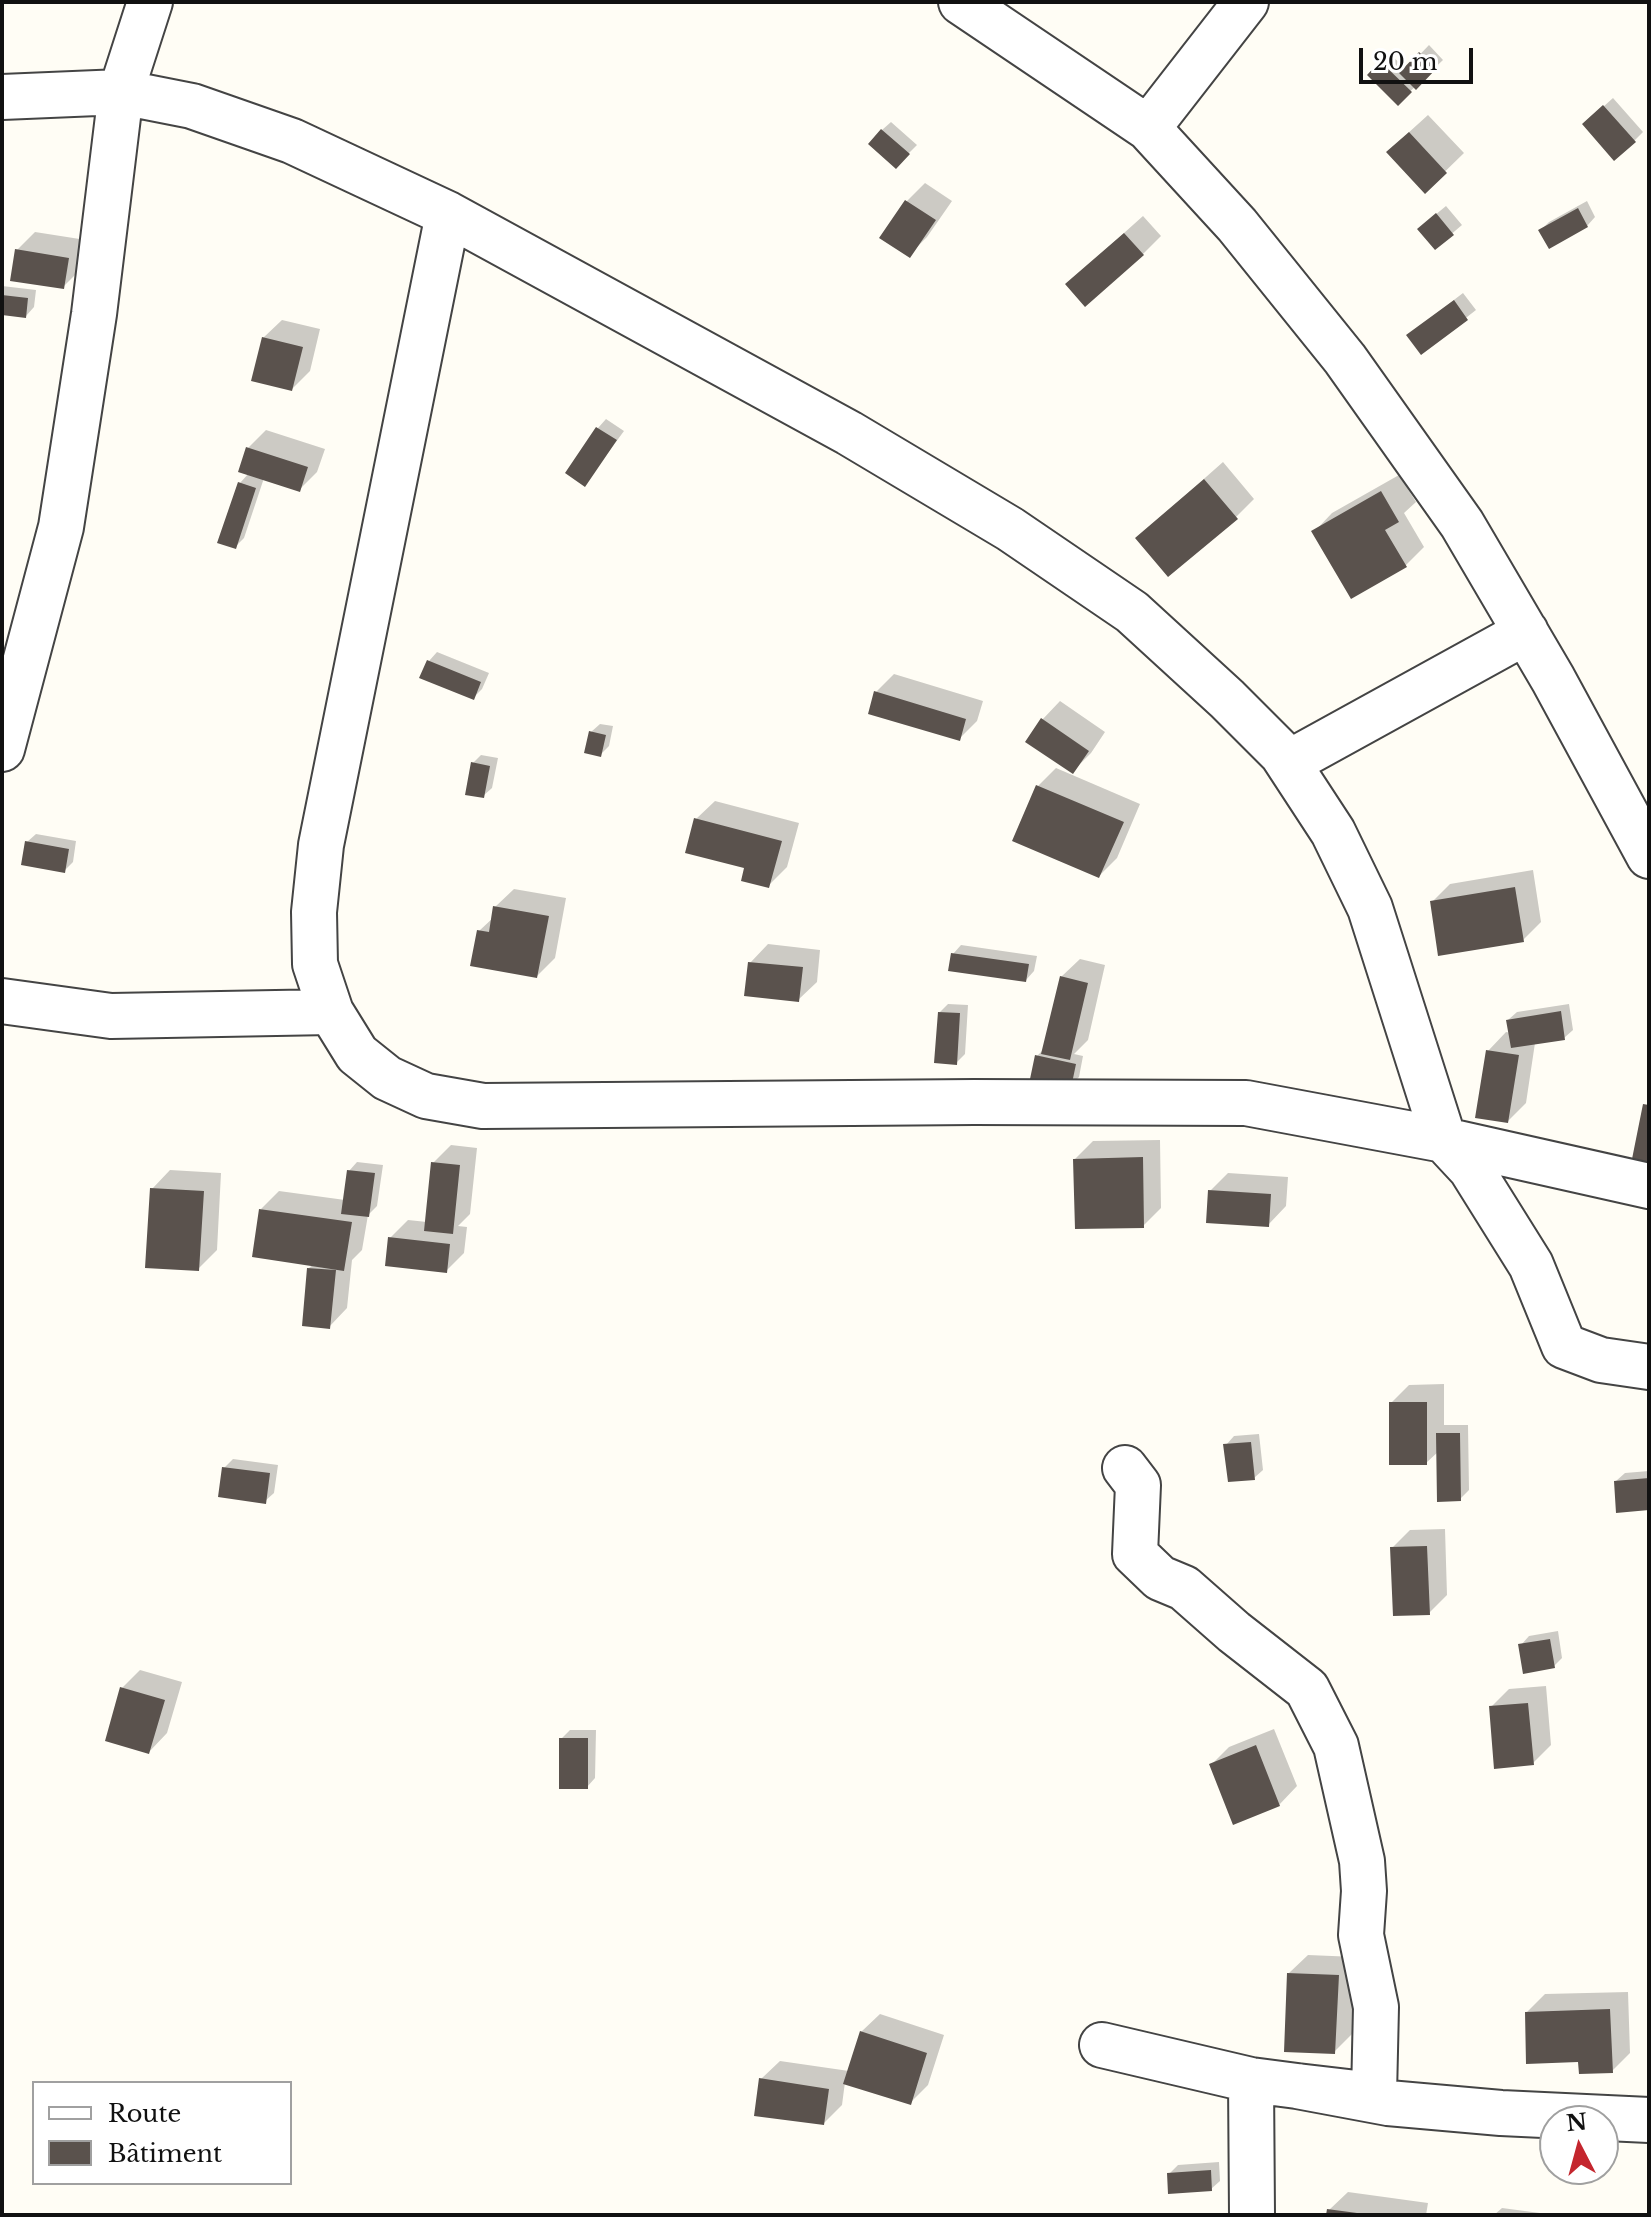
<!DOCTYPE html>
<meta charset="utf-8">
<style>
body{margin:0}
#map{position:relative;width:1651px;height:2217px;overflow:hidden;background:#fffdf5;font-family:"Libre Baskerville",serif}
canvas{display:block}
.frame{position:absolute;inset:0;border:4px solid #111;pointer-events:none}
.legend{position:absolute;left:32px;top:2081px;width:260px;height:104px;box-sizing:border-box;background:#fff;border:2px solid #a0a0a0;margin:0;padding:10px 14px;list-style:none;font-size:24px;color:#111}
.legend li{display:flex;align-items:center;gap:16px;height:40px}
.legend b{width:40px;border:2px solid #a0a0a0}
.north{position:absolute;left:1539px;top:2105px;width:80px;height:80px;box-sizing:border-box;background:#fff;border:2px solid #a0a0a0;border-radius:50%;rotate:354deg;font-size:22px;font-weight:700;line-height:32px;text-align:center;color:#111}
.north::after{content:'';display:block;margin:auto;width:28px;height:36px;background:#c4262e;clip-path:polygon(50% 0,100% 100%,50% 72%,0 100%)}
.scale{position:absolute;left:1359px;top:48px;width:114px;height:36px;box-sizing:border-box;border:4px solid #111;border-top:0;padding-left:10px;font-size:24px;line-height:28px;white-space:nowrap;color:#111;-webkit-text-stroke:6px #fff;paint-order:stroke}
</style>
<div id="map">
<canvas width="1651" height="2217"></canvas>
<div class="frame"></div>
<ul class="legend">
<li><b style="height:10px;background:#fff"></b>Route</li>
<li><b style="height:22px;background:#5a524d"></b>Bâtiment</li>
</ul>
<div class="north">N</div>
<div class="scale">20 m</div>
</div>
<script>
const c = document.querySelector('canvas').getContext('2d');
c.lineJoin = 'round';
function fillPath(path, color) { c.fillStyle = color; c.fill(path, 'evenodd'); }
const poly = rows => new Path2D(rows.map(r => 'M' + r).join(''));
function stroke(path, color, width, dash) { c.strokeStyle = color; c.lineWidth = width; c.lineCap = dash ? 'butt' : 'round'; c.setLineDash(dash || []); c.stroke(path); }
fillPath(poly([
 [1429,45,1443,60,1398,103,1370,75,1390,54,1406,69],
 [1613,98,1643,132,1634,141,1593,116],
 [1428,115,1464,153,1425,191,1407,134],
 [891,122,917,145,896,166,882,130],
 [925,183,952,201,927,237,909,255,907,201],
 [1587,201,1595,217,1587,226,1541,230,1549,222],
 [1446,206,1462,225,1435,248,1429,220],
 [1143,216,1161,236,1143,254,1067,284],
 [35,232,86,240,81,269,63,287,17,250],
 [2,286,36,290,34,307,26,316,2,313],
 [1463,293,1476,310,1422,352,1408,335],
 [282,320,320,329,310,371,292,389,263,338],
 [606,419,624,431,585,484,598,428],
 [266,430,325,449,317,472,299,490,264,478,244,538,235,547,240,483,249,473,248,448],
 [1223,462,1254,499,1236,517,1137,538],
 [1399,475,1416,502,1404,513,1424,547,1406,565,1351,597,1314,532,1332,513],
 [437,652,489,673,482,689,473,698,429,661],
 [894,674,983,701,977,721,959,739,876,692],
 [1060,701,1105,732,1091,753,1073,771,1042,720],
 [600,724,613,726,609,746,600,755,591,732],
 [481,755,498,758,492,788,483,796,473,763],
 [1056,768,1140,804,1117,858,1099,876,1038,786],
 [715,801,799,823,787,867,769,885,696,819],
 [36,834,76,841,73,862,64,871,27,842],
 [1533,870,1541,922,1523,940,1432,902,1450,884],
 [514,889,566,898,555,958,537,976,479,931,494,917,495,907],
 [768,944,820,950,817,982,798,1000,750,963],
 [961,945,1037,956,1034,971,1026,980,953,954],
 [1080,959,1105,965,1088,1040,1074,1054,1083,1056,1079,1077,1070,1086,1037,1056,1044,1049,1061,977],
 [948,1004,968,1005,965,1054,956,1063,940,1012],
 [1569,1004,1573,1030,1564,1038,1535,1043,1526,1103,1508,1121,1488,1051,1506,1032,1511,1033,1508,1020,1517,1012],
 [1160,1140,1161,1208,1143,1226,1075,1159,1093,1141],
 [451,1145,477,1148,470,1214,458,1226,467,1227,464,1253,446,1271,390,1238,408,1220,427,1222,433,1163],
 [357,1162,383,1165,377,1206,368,1215,362,1250,352,1260,347,1308,329,1327,309,1268,314,1264,261,1209,279,1191,345,1200,349,1171],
 [170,1170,221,1173,217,1250,198,1269,152,1189],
 [1228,1173,1288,1177,1286,1206,1268,1225,1210,1191],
 [1444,1384,1444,1425,1468,1425,1469,1490,1460,1499,1439,1451,1426,1463,1391,1403,1409,1385],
 [1259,1434,1263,1470,1254,1478,1226,1445,1234,1436],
 [233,1459,278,1465,274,1493,265,1501,224,1468],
 [1649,1471,1649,1508,1616,1481,1625,1473],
 [1445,1529,1447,1595,1429,1613,1392,1548,1410,1530],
 [1558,1631,1562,1658,1554,1666,1521,1645,1529,1636],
 [140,1670,182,1682,167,1733,149,1752,122,1688],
 [1546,1686,1551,1745,1533,1763,1491,1707,1509,1689],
 [1274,1729,1297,1786,1279,1805,1211,1765,1229,1747],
 [570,1730,596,1730,595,1778,587,1787,561,1739],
 [1308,1955,1356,1957,1352,2034,1334,2052,1289,1973],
 [1628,1992,1630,2053,1612,2071,1527,2012,1545,1994],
 [880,2014,944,2035,928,2085,910,2103,845,2082,842,2105,824,2123,761,2079,780,2061,849,2071,861,2032],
 [1219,2162,1220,2181,1211,2189,1169,2174,1178,2165],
 [1348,2192,1428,2203,1426,2215,1328,2215,1329,2210],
 [1502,2208,1555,2215,1494,2215]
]), '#0003');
fillPath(poly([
 [1419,52,1436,69,1416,90,1399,73],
 [1380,61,1412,92,1398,106,1367,75],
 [1603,105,1636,142,1614,161,1582,124],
 [881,129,910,154,896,169,868,144],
 [1409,132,1447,173,1425,194,1386,152],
 [905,200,936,220,910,258,879,238],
 [1578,208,1588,227,1549,249,1538,230],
 [1436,213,1454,235,1435,250,1417,229],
 [1124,233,1144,255,1085,307,1065,284],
 [15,249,69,258,64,289,10,281],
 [2,295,28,298,26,318,2,315],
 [1454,300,1468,320,1421,355,1406,335],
 [262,337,303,347,292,391,251,381],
 [596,427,617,440,585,487,565,473],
 [246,447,308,467,300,492,238,472],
 [1204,479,1238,519,1168,577,1135,538],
 [238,482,256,488,236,549,217,543],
 [1381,491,1399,522,1385,530,1407,567,1351,599,1311,531],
 [427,660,481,682,474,700,419,678],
 [874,691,966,719,960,741,868,714],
 [1041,718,1089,751,1073,774,1025,742],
 [589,731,606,735,601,757,584,753],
 [471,762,490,766,484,798,465,795],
 [1036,785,1124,822,1099,878,1012,841],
 [694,818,782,841,769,888,741,881,744,868,685,853],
 [25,841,69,849,65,873,21,865],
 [1515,887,1524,942,1438,956,1430,901],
 [493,906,549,916,537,978,470,966,477,930,489,932],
 [951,953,1029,964,1026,982,948,971],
 [748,962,803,967,799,1002,744,996],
 [1060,976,1088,983,1070,1060,1041,1054],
 [1561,1011,1565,1040,1511,1048,1506,1020],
 [938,1012,960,1013,957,1065,934,1063],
 [1486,1050,1519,1055,1508,1123,1475,1118],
 [1035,1055,1076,1064,1071,1088,1030,1079],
 [1643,1104,1649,1105,1649,1163,1632,1159],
 [1143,1157,1144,1228,1075,1229,1073,1159],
 [431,1162,460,1165,453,1234,424,1231],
 [347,1170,375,1173,369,1217,341,1214],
 [150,1188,204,1191,199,1271,145,1268],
 [1208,1190,1271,1194,1269,1227,1206,1223],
 [259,1209,352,1222,344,1271,252,1257],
 [388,1237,450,1244,447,1273,385,1266],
 [307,1268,336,1270,330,1329,302,1326],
 [1389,1402,1427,1402,1427,1465,1389,1465],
 [1436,1433,1460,1433,1461,1501,1437,1502],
 [1251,1442,1255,1480,1228,1482,1223,1444],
 [222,1467,270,1473,266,1504,218,1497],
 [1649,1478,1649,1510,1616,1513,1614,1481],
 [1427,1546,1430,1615,1393,1616,1390,1547],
 [1550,1639,1555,1668,1523,1674,1518,1644],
 [120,1687,165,1700,149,1754,105,1741],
 [1528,1703,1534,1765,1494,1769,1489,1706],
 [559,1738,588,1738,588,1789,559,1789],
 [1256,1745,1280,1806,1233,1825,1209,1764],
 [1287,1973,1339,1975,1335,2054,1284,2052],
 [1610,2009,1613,2073,1579,2074,1578,2062,1526,2064,1525,2012],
 [860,2031,927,2053,911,2105,843,2084],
 [759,2078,829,2089,824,2125,754,2116],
 [1211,2170,1212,2191,1168,2194,1167,2173],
 [1327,2209,1357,2213,1357,2215,1326,2215]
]), '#5a524d');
const minor = poly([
 [961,2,1148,128,1237,225,1345,359,1462,524,1553,679,1649,856],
 [2,97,121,92,192,106,292,141,448,214,849,433,1010,529,1132,612,1227,699,1282,754,1333,832,1370,908,1444,1140,1471,1169,1531,1265,1564,1346,1601,1360,1649,1367],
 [1148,128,1246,2],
 [448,214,321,845,314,912,315,964,331,1012,357,1054,387,1078,426,1096,483,1106,974,1102,1246,1103,1444,1140,1649,1186],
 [2,749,61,527,94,314,121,92,150,2],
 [1288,763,1526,632],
 [2,1001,111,1016,331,1012],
 [1125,1468,1138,1485,1135,1554,1160,1578,1184,1588,1234,1632,1307,1689,1336,1746,1362,1861,1364,1891,1361,1935,1376,2007,1374,2095,1297,2086],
 [1102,2045,1251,2080,1297,2086,1388,2103,1501,2113,1649,2120],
 [1251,2080,1252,2215]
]);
stroke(minor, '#444', 48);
stroke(minor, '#fff', 44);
</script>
